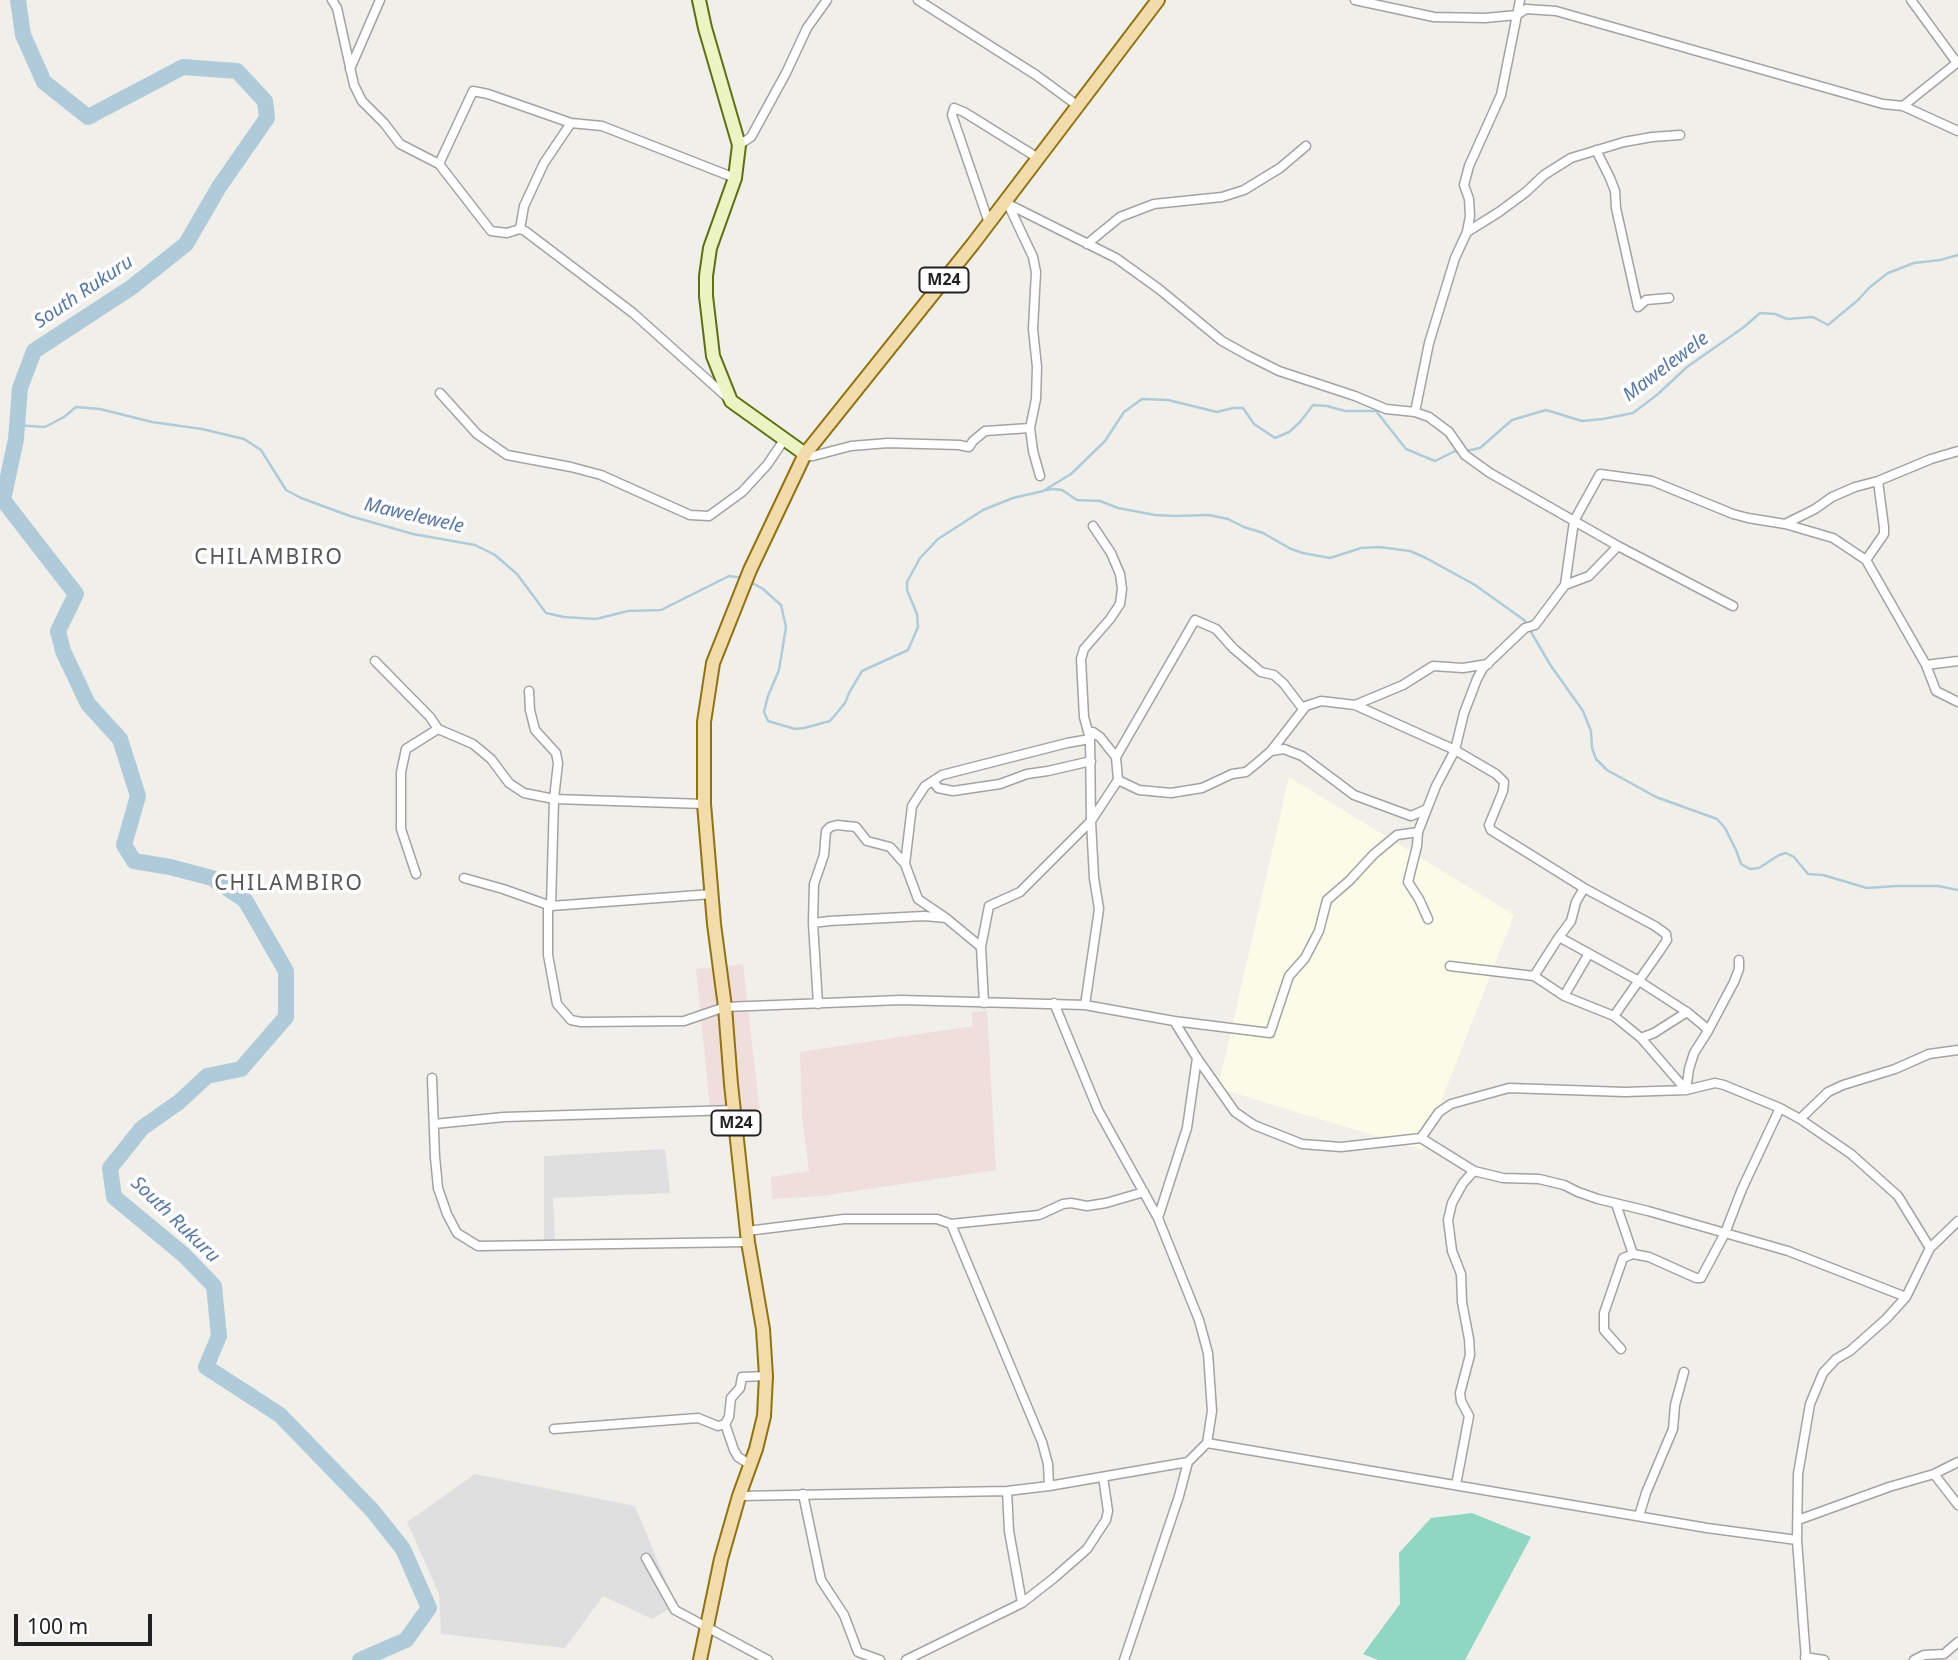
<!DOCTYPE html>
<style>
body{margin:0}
#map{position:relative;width:1958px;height:1660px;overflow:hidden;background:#f1efe9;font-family:"Noto Sans",sans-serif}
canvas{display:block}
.scale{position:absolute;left:14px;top:1614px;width:138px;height:32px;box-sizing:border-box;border:4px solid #222;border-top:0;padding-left:9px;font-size:21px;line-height:24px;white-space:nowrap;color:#222;-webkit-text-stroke:5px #fff;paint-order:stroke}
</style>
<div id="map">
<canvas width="1958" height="1660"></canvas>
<div class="scale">100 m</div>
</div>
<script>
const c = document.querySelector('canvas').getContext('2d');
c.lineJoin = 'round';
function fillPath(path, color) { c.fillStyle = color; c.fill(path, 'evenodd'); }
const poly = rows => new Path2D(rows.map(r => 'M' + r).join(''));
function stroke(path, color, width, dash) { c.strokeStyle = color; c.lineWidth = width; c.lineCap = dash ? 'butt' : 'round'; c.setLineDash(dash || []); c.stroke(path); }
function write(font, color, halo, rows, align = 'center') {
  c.font = font + ' "Noto Sans",sans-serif'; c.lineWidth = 7; c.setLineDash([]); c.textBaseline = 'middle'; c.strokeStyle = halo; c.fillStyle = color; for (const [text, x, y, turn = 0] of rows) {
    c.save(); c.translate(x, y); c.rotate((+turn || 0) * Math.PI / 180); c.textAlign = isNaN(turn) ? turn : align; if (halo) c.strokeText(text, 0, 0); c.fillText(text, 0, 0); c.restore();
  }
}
fillPath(poly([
 [665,1149,670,1193,553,1198,555,1241,544,1241,544,1156],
 [475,1474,635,1506,676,1605,652,1619,603,1596,565,1648,441,1634,439,1594,407,1522]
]), '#e0dfdf');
fillPath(poly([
 [743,964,760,1113,713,1136,696,969],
 [987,1011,996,1170,821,1196,772,1199,771,1177,809,1171,802,1115,800,1052,973,1026,972,1012]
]), '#efdedb');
fillPath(poly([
 [1289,777,1514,915,1422,1150,1218,1088]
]), '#fafce7');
fillPath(poly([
 [1472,1513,1531,1537,1465,1660,1378,1660,1363,1654,1400,1604,1399,1553,1431,1518]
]), '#90d7c3');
stroke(poly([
 [16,425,45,427,64,417,76,407,100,409,152,422,202,429,244,439,261,450,286,490,301,498,350,516,413,534,475,545,495,555,517,574,546,613,564,617,596,619,628,611,661,610,729,576,743,578],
 [1466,451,1480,448,1512,420,1546,410,1582,421,1603,419,1633,413,1658,394,1687,367,1744,327,1760,313,1775,314,1787,319,1813,317,1828,325,1858,300,1870,287,1888,273,1914,263,1940,260,1958,255],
 [1046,490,1054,489,1062,490,1077,500,1100,501,1118,508,1155,515,1174,516,1209,515,1228,519,1244,527,1263,533,1291,549,1303,553,1330,558,1361,548,1379,547,1410,551,1426,558,1475,585,1524,620,1551,666,1583,711,1591,731,1592,748,1596,759,1607,770,1656,797,1717,819,1725,828,1736,850,1741,864,1750,869,1759,868,1779,855,1786,853,1794,857,1808,874,1823,875,1867,888,1897,886,1938,886,1958,890],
 [749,581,763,589,781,605,786,627,779,670,768,696,764,712,768,721,795,729,804,728,830,721,845,703,849,693,862,671,908,650,918,627,917,614,907,590,907,582,920,558,938,539,983,510,1013,498,1043,491,1071,474,1105,441,1124,412,1142,399,1168,400,1217,412,1233,408,1243,408,1254,424,1275,438,1289,432,1300,422,1313,405,1327,406,1345,411,1376,411,1406,449,1435,461,1455,451,1460,453]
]), '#afcbda', 2.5);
stroke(poly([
 [18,0,23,35,44,82,88,117,183,67,237,71,265,101,267,118,219,187,186,244,132,287,34,351,20,388,16,439,3,500,76,594,58,631,63,651,88,704,120,739,138,796,124,845,134,861,170,867,212,878,245,900,286,971,286,1017,241,1069,207,1076,179,1102,142,1128,110,1168,114,1197,184,1255,214,1286,219,1336,206,1367,280,1415,372,1510,403,1549,429,1608,406,1640,360,1660]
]), '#afcbda', 16);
const street = poly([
 [332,0,337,8,354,85,362,101,384,123,400,144,439,164,491,231,507,233,520,229,525,231,633,313,729,399],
 [918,0,1036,75,1078,106],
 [1355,0,1434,17,1485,18,1517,15,1526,9,1556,11,1883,104,1903,106,1958,131],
 [1911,0,1957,63],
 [350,69,380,0],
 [1903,106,1958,62],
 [739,145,751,137,786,73,807,28,827,0],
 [1596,150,1610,178,1615,191,1616,208,1638,307,1646,300,1669,298],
 [439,164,473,91,488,94,571,123,602,126,735,178],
 [1006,202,1008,204,1116,258,1159,289,1222,341,1249,356,1279,371,1355,396,1386,409,1415,412,1429,417,1449,432,1465,455,1490,473,1618,546,1733,606],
 [1008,204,1033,257,1036,272,1033,329,1037,367,1036,399,1030,428,1033,451,1040,476],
 [989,223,952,115,954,108,964,112,1038,158],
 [520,229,524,206,544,163,571,123],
 [1467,232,1499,212,1526,192,1544,175,1571,158,1624,142,1652,137,1680,135],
 [1087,244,1120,217,1154,204,1222,197,1244,190,1280,168,1306,146],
 [440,393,477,434,507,455,571,467,601,475,690,515,709,516,742,492,767,465,784,440],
 [1415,412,1429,343,1455,258,1467,232,1470,216,1469,199,1464,185,1469,166,1501,95,1520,0],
 [805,454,808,456,813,456,851,446,888,443,959,445,969,447,973,441,985,431,1030,428],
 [1785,524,1833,538,1866,560,1926,665,1936,691,1958,702],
 [1866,560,1884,534,1884,527,1878,481],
 [1565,585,1574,521,1600,474,1652,481,1733,514,1748,518,1785,524,1815,509,1832,497,1855,487,1878,481,1931,459,1958,451],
 [375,661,430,717,438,729,473,744,491,759,509,783,524,793,554,799,704,804],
 [1926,665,1958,661],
 [529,691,530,710,535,730,556,753,558,763,554,799,551,906,548,909,548,955,557,1004,571,1020,581,1022,684,1021,725,1007,901,1000,1085,1005,1174,1021,1197,1058,1235,1112,1254,1125,1302,1144,1341,1147,1421,1138,1439,1112,1451,1104,1509,1088,1625,1092,1686,1090,1715,1083,1724,1085,1780,1108,1800,1119,1851,1154,1898,1196,1930,1248,1906,1297,1886,1319,1850,1351,1836,1359,1823,1373,1810,1404,1798,1474,1797,1540,1806,1660],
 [1355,705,1455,750,1496,774,1504,782,1503,791,1489,825,1491,830,1584,888,1655,926,1666,934,1667,940,1659,952,1614,1016],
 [1271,751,1284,749,1302,756,1354,795,1411,816,1427,809],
 [1118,780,1116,757,1195,620,1216,629,1233,648,1261,672,1274,675,1284,684,1303,709],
 [933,781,938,788,953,791,1000,784,1027,774,1048,771,1091,761],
 [416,874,401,829,401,772,406,749,438,729],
 [464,878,503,889,551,906,712,894],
 [946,918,918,899,905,864,912,806,925,786,942,775,1067,743,1090,739,1093,732,1100,737,1116,757],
 [1428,919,1419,899,1408,882,1417,846,1418,832,1436,786,1455,750,1464,713,1477,679,1483,668,1525,628,1535,625,1565,585,1589,576,1618,546],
 [813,923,814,884,824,855,826,831,830,827,837,825,856,827,867,841,890,847,905,864],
 [1559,937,1571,921,1576,902,1584,888],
 [1450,966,1534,976,1559,937,1639,981,1687,1012,1704,1026,1708,1031,1694,1053,1689,1069,1686,1090],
 [1534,976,1564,996,1614,1016,1641,1038,1686,1090],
 [1564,996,1588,955],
 [984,1003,981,947,989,906,1020,892,1091,821,1118,780,1139,790,1171,793,1202,788,1232,774,1246,772,1257,763,1271,751,1306,706,1321,701,1355,705,1403,685,1433,666,1463,668,1488,664],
 [1054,1003,1098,1110,1158,1218],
 [818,1004,813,923,829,921,924,916,946,918,981,947],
 [1085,1005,1099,909,1094,878,1091,821,1090,739,1084,717,1081,659,1084,649,1110,619,1120,604,1122,589,1120,574,1111,553,1093,526],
 [1174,1021,1270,1033,1289,976,1305,958,1319,931,1327,900,1349,881,1374,854,1397,835,1418,832],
 [1708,1031,1734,982,1739,969,1739,960],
 [1641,1038,1654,1033,1687,1012],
 [432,1078,435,1157,438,1188,447,1214,457,1233,478,1246,748,1242],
 [1800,1119,1828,1092,1843,1085,1895,1069,1929,1054,1958,1050],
 [434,1124,504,1117,734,1110],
 [1421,1138,1474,1171,1503,1178,1539,1179,1564,1185,1578,1192,1598,1199,1648,1211,1788,1251,1906,1297],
 [1616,1204,1633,1254],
 [951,1224,1039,1215,1063,1204,1071,1203,1087,1206,1106,1203,1144,1192],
 [747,1231,844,1219,937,1219,951,1224,1042,1442,1048,1464,1049,1486],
 [1930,1248,1958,1221],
 [1621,1349,1604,1330,1604,1313,1623,1258,1633,1254,1649,1257,1696,1278,1701,1278,1725,1233,1742,1189,1780,1108],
 [725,1424,734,1450,738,1457,751,1465],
 [554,1429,698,1418,718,1426,725,1424,729,1417,731,1398,740,1388,742,1377,766,1376],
 [1207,1443,1707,1528,1797,1540],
 [1934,1474,1958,1505],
 [1456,1485,1469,1416,1461,1401,1460,1393,1470,1355,1469,1339,1462,1302,1461,1274,1452,1251,1448,1220,1452,1203,1463,1183,1474,1171],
 [1007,1491,1009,1531,1022,1603],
 [803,1494,821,1580,844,1615,858,1652,880,1660],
 [739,1496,1007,1491,1049,1486,1188,1462],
 [1639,1516,1646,1493,1673,1429,1675,1405,1684,1372],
 [1798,1520,1889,1487,1934,1474,1958,1462],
 [646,1558,675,1610,768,1660],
 [1805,1657,1824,1660],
 [906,1660,1022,1603,1054,1578,1087,1549,1106,1520,1108,1511,1103,1477],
 [1124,1660,1179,1496,1188,1462,1207,1443,1212,1411,1208,1353,1199,1320,1158,1218,1187,1128,1197,1058],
 [1914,1660,1924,1655,1944,1654,1958,1642]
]);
const secondary = poly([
 [699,0,705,28,739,145,735,178,710,248,706,276,706,296,713,356,731,401,805,454]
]);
const primary = poly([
 [700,1660,721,1559,739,1496,756,1449,764,1416,766,1376,763,1329,748,1242,731,1084,725,1007,714,924,704,804,704,722,713,663,750,570,805,454,973,244,1158,0]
]);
stroke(street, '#a3a3a3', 11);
stroke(secondary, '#5c7111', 16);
stroke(primary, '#90730f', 16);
stroke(street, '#fff', 8);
stroke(secondary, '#edf4c4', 12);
stroke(primary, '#f3dcac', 12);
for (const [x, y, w] of [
 [944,280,49],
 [736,1123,49]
]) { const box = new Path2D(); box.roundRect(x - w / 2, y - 12.5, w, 25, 5); c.fillStyle = '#fff'; c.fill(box); stroke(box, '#222', 2); }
write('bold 16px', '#222', null, [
 ["M24",944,280],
 ["M24",736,1123]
]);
write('italic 19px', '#5677a9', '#fff', [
 ["South Rukuru",84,292,-34],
 ["Mawelewele",1666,367,-37],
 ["Mawelewele",414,516,13],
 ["South Rukuru",175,1220,44]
]);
c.letterSpacing = '2px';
write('21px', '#555', '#fff', [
 ["CHILAMBIRO",269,558],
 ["CHILAMBIRO",289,884]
]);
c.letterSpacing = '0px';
</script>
